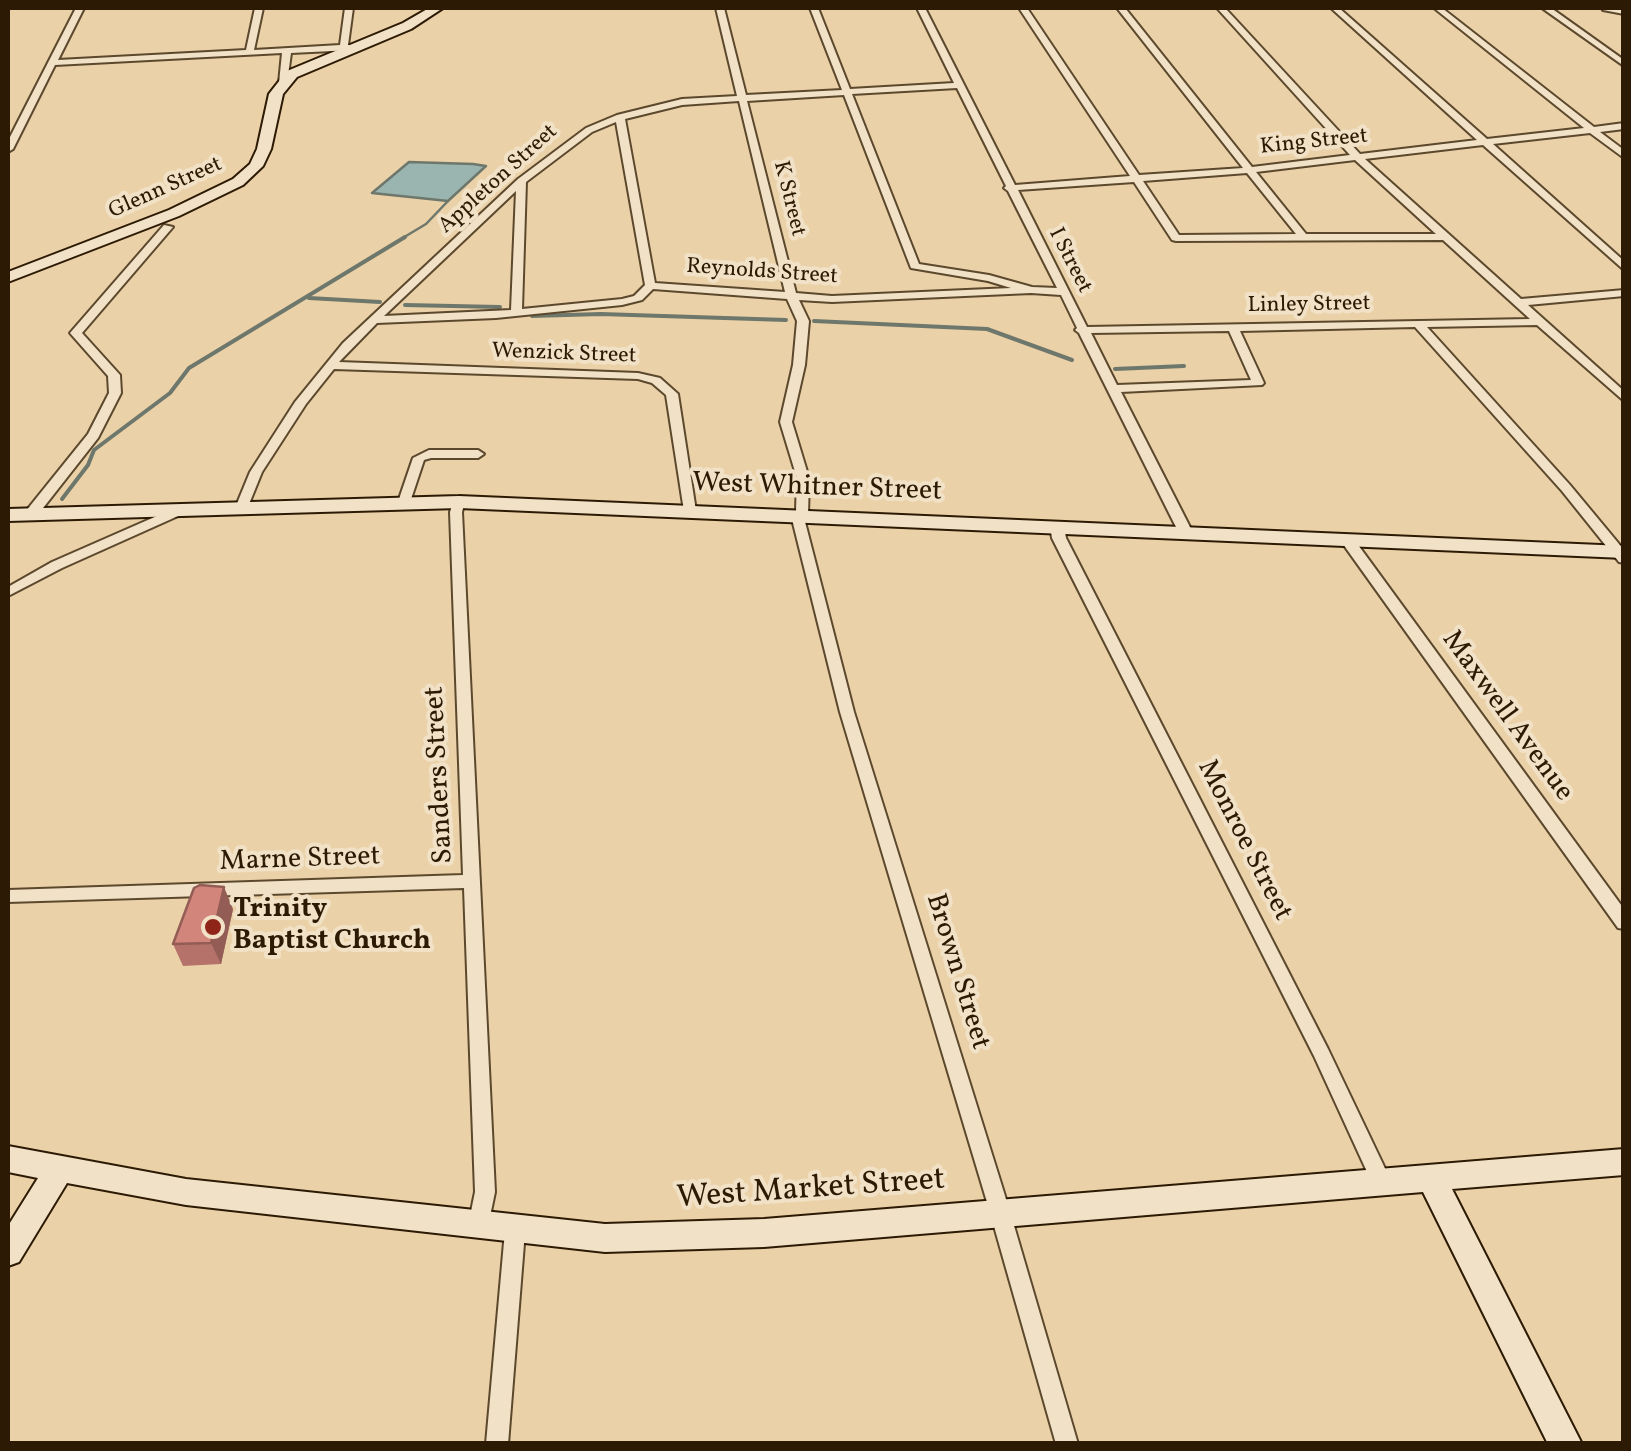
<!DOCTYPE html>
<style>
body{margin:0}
#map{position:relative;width:1631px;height:1451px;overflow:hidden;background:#ead1a8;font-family:Vollkorn,serif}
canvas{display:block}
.frame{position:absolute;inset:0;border:10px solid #2d1a04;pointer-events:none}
</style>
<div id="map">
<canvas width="1631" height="1451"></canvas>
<div class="frame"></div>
</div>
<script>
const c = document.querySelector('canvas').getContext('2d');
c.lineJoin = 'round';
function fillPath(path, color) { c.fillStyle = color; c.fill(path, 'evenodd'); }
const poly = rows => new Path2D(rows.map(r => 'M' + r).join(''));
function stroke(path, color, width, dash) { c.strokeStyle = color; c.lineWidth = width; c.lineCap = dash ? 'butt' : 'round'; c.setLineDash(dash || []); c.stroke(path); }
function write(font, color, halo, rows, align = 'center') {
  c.font = font + ' Vollkorn,serif'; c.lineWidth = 8; c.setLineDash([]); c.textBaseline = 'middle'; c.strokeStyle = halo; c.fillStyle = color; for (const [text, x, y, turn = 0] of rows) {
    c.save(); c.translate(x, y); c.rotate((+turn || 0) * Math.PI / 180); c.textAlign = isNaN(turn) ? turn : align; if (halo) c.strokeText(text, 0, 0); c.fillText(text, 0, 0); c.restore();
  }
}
const water = poly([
 [409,162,473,164,486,166,448,201,372,193,409,162]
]);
fillPath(water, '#9ab5b0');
stroke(water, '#6e776b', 2.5);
stroke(poly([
 [401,239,426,224,448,201]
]), '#6e776b', 2.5);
stroke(poly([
 [309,298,380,302],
 [405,305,500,307],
 [532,316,601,314,786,320],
 [814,321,987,329,1072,360],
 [1115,369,1184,366],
 [62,499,88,465,94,450,170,393,189,368,405,237]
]), '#6e776b', 4);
const street = poly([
 [76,8,84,8,58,60,246,50,255,8,263,8,254,50,340,45,345,8,353,8,348,45,357,47,353,50,291,53,287,83,283,86,279,83,282,53,55,65,13,149,8,152,8,141,76,8],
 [716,8,724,8,746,95,842,90,810,8,818,8,850,89,954,83,917,8,925,8,1015,185,1130,176,1019,8,1027,8,1139,175,1243,168,1117,8,1125,8,1252,167,1350,155,1217,8,1225,8,1360,154,1477,140,1331,8,1339,8,1487,139,1584,128,1434,8,1442,8,1594,127,1624,123,1624,129,1600,132,1624,150,1624,158,1590,133,1493,144,1624,261,1624,270,1483,145,1365,159,1521,299,1624,290,1624,296,1528,305,1624,391,1624,401,1537,325,1427,327,1570,485,1624,550,1624,563,1619,562,1562,491,1415,327,1240,331,1264,383,1262,385,1121,392,1192,531,1185,535,1178,531,1079,333,1075,330,1077,328,1061,295,1031,293,832,302,799,300,809,321,805,365,792,422,809,478,808,515,804,518,854,712,1010,1212,1078,1444,1056,1444,990,1212,840,712,791,515,796,511,797,478,780,422,793,365,797,321,787,299,653,289,642,300,622,305,496,318,377,323,339,362,638,373,660,378,678,394,696,511,695,514,690,515,684,511,666,395,652,383,638,379,334,369,306,404,262,472,247,509,237,509,236,506,250,472,295,402,343,343,518,179,586,128,617,115,682,99,737,96,716,8],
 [957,88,1006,186,1004,188,1008,191,1057,288,1032,287,989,275,919,264,852,94,957,88],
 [844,95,911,268,988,281,1011,288,832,296,796,293,747,101,844,95],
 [739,101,785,292,655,283,625,119,682,105,739,101],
 [616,122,645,285,634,296,622,299,522,309,526,182,592,132,616,122],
 [1355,160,1436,234,1306,234,1256,172,1355,160],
 [1247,173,1296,234,1179,235,1143,181,1247,173],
 [1134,182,1172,240,1176,241,1443,240,1530,319,1087,327,1018,190,1134,182],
 [516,191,511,310,384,316,516,191],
 [1229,331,1251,380,1117,385,1091,333,1229,331],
 [1542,8,1551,8,1624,60,1624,66,1542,8],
 [1602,8,1624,9,1624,14,1603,10,1602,8],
 [164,225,173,227,82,333,120,375,121,393,98,438,36,517,26,517,25,514,26,511,88,434,109,393,108,376,70,333,164,225],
 [429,450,478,450,484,454,478,458,431,458,424,460,410,502,404,506,399,505,398,502,413,458,429,450],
 [459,498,465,502,462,512,495,1192,488,1226,485,1232,478,1235,471,1232,468,1226,475,1192,464,888,8,902,8,890,463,875,450,512,453,502,459,498],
 [182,505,188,509,187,512,62,568,8,596,8,587,52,562,182,505],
 [1057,522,1064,526,1066,538,1328,1049,1391,1181,1388,1187,1381,1190,1374,1187,1314,1056,1052,538,1050,526,1057,522],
 [1348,537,1353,538,1624,909,1624,929,1618,928,1343,544,1341,541,1348,537],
 [515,1222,522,1225,525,1231,508,1444,486,1444,505,1231,508,1225,515,1222]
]);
const secondary = poly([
 [429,8,443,8,411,29,297,77,283,94,271,149,263,166,243,185,179,216,8,282,8,272,169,210,233,179,250,164,257,149,269,94,287,71,403,23,429,8],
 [459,496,1624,546,1624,558,459,508,8,521,8,509,459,496],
 [8,1146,186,1179,605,1224,764,1219,1624,1149,1624,1175,1452,1189,1582,1444,1548,1444,1423,1192,764,1247,605,1252,186,1205,67,1183,19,1262,8,1266,8,1226,38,1178,8,1172,8,1146]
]);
stroke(street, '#5c482d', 4);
stroke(secondary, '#2d1a04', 4);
fillPath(street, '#f1e1c6');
fillPath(secondary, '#f1e1c6');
fillPath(poly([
 [233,909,221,964,183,966,173,944]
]), '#b5726a');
fillPath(poly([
 [224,887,233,909,221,964,211,943]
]), '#935d56');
const building = poly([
 [200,885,224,887,211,943,173,944,194,888,200,885]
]);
fillPath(building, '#d2857b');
stroke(building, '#935d56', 2.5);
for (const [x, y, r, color] of [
 [213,927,10,"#8f2418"]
]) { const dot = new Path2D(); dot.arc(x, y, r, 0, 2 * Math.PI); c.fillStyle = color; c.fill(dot); stroke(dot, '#f1e1c6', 4); }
write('22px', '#2d1a04', '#f1e1c6', [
 ["King Street",1314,143,-6],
 ["Appleton Street",499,180,-42],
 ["Glenn Street",166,189,-24],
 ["K Street",788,199,76],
 ["I Street",1069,261,63],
 ["Reynolds Street",762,273,4],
 ["Linley Street",1309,306,-1],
 ["Wenzick Street",564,355,2]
]);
write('28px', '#2d1a04', '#f1e1c6', [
 ["West Whitner Street",817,489,2],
 ["Maxwell Avenue",1506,717,54],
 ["Sanders Street",441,775,-93],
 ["Monroe Street",1243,841,63],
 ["Marne Street",300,861,-2],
 ["Brown Street",956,972,73]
]);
write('bold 28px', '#2d1a04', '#f1e1c6', [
 ["Trinity",233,911],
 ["Baptist Church",233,943]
], 'left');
write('32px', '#2d1a04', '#f1e1c6', [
 ["West Market Street",811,1191,-4]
]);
</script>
